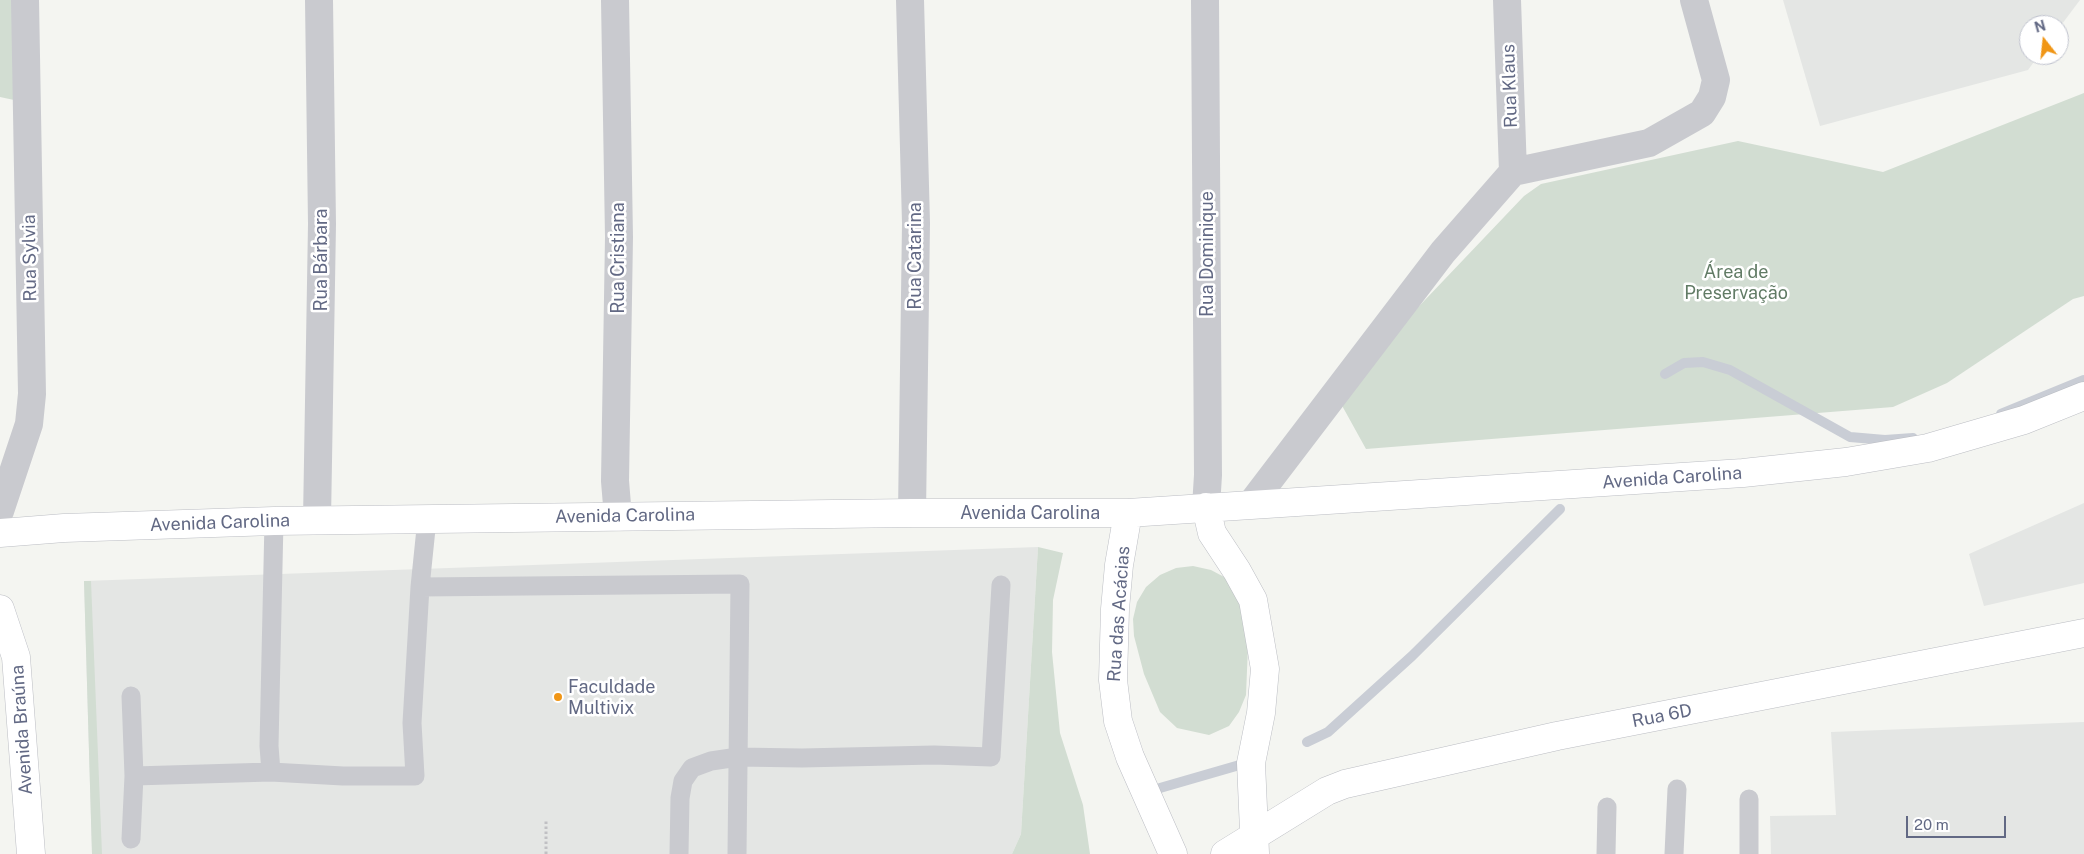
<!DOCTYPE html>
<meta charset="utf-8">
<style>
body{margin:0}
#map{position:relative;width:2084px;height:854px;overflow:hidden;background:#f4f5f1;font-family:"Public Sans",sans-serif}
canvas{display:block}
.north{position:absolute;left:2019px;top:15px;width:50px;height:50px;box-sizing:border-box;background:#fff;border:1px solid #c0c3ce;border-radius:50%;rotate:344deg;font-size:14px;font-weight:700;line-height:20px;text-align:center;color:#626984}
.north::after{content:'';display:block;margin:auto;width:18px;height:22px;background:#f09616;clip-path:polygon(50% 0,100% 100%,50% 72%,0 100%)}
.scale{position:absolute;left:1906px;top:816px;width:100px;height:22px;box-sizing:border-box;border:2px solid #626984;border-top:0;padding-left:6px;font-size:15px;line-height:18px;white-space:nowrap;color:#626984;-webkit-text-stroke:4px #fff;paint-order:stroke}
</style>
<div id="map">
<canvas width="2084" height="854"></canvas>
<div class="north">N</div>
<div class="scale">20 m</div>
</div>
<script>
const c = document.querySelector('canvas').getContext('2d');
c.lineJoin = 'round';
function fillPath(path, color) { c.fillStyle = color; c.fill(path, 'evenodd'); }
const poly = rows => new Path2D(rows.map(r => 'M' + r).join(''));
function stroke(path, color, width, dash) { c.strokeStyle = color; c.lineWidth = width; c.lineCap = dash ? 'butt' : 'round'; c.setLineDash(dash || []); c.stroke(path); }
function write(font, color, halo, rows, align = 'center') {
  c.font = font + ' "Public Sans",sans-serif'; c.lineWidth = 5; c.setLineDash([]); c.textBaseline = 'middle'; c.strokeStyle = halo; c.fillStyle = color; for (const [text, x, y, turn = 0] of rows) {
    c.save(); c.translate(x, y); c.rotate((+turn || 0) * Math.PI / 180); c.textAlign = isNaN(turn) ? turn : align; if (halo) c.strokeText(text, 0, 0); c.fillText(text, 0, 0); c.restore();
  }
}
fillPath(poly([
 [1783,0,2080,0,2059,28,2059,25,2029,25,2029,55,2039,55,2028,70,1820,126],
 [2084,503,2084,583,1984,606,1969,554],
 [1038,547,1021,834,1012,854,92,854,84,581],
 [2084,722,2084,854,1771,854,1770,816,1836,815,1831,732]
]), '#e4e6e4');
fillPath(poly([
 [0,0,12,0,14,100,0,97],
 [2084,93,2084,296,2073,299,1947,383,1893,407,1366,449,1340,402,1404,322,1524,196,1541,184,1738,141,1883,172],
 [1038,547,1063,553,1053,600,1052,652,1060,733,1083,805,1090,854,1012,854,1021,834],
 [1193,566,1211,570,1226,578,1238,591,1248,646,1246,695,1239,712,1229,726,1209,735,1177,728,1160,712,1144,674,1134,636,1133,619,1137,602,1146,587,1160,575,1176,568],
 [84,581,91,581,102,854,92,854]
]), '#d2ddd2');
stroke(poly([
 [1665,374,1684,363,1703,362,1730,370,1850,437,1885,440,1913,438],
 [2001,414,2084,380],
 [1307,742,1328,732,1412,656,1560,509],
 [1160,788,1243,764]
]), '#c9cdd5', 10);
const secondary = poly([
 [1206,507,1212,533,1237,571,1253,600,1265,669,1261,713,1251,763,1255,853],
 [1128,513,1119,565,1115,609,1113,680,1118,721,1130,757,1173,854],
 [0,533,64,528,274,521,912,513,1128,513,1743,473,1846,462,1928,448,2024,420,2084,396],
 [0,609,16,657,31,854],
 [1225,854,1327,791,1345,784,1557,736,2084,633]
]);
stroke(secondary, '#bbbdc3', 29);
stroke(poly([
 [546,854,546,820]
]), '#c0c0c3', 3, [2.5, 2.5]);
stroke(poly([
 [274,521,269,746,271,772,343,776,415,776,412,723,420,587,427,519],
 [420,587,740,584,737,854],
 [131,696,134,776,131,839],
 [134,776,271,772],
 [679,854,680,798,683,781,692,768,711,761,738,757,802,758,934,755,991,757,1001,585],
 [1606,854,1607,807],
 [1674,854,1677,789],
 [1749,854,1749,799]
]), '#c9cacf', 19);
stroke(poly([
 [615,0,619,237,615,481,618,517],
 [910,0,916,223,912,513],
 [1205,0,1208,475,1206,507],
 [1507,0,1513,172],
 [1251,504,1443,252,1513,172,1649,143,1702,113,1712,97,1716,80,1694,0],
 [0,511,29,424,32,394,25,0],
 [317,520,322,224,319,0]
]), '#c9cacf', 28);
stroke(secondary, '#fff', 28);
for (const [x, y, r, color] of [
 [558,697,5,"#f09616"]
]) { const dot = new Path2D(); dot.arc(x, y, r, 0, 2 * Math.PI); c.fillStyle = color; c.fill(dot); stroke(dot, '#fff', 2); }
write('18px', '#626984', '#fff', [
 ["Rua Klaus",1510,86,-92],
 ["Rua Dominique",1207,254,-90],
 ["Rua Catarina",915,256,-90],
 ["Rua Sylvia",30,258,-91],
 ["Rua Cristiana",618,258,-90],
 ["Rua Bárbara",321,260,-90],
 ["Avenida Carolina",1672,478,-4],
 ["Avenida Carolina",1030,513],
 ["Avenida Carolina",625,516,-1],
 ["Avenida Carolina",220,523,-2],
 ["Rua das Acácias",1119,614,-86],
 ["Rua 6D",1662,716,-11],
 ["Avenida Braúna",22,730,-94]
]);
write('18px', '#617b65', '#fff', [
 ["Área de",1736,272],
 ["Preservação",1736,293]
]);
write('18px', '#626984', '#fff', [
 ["Faculdade",568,687],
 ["Multivix",568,708]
], 'left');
</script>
